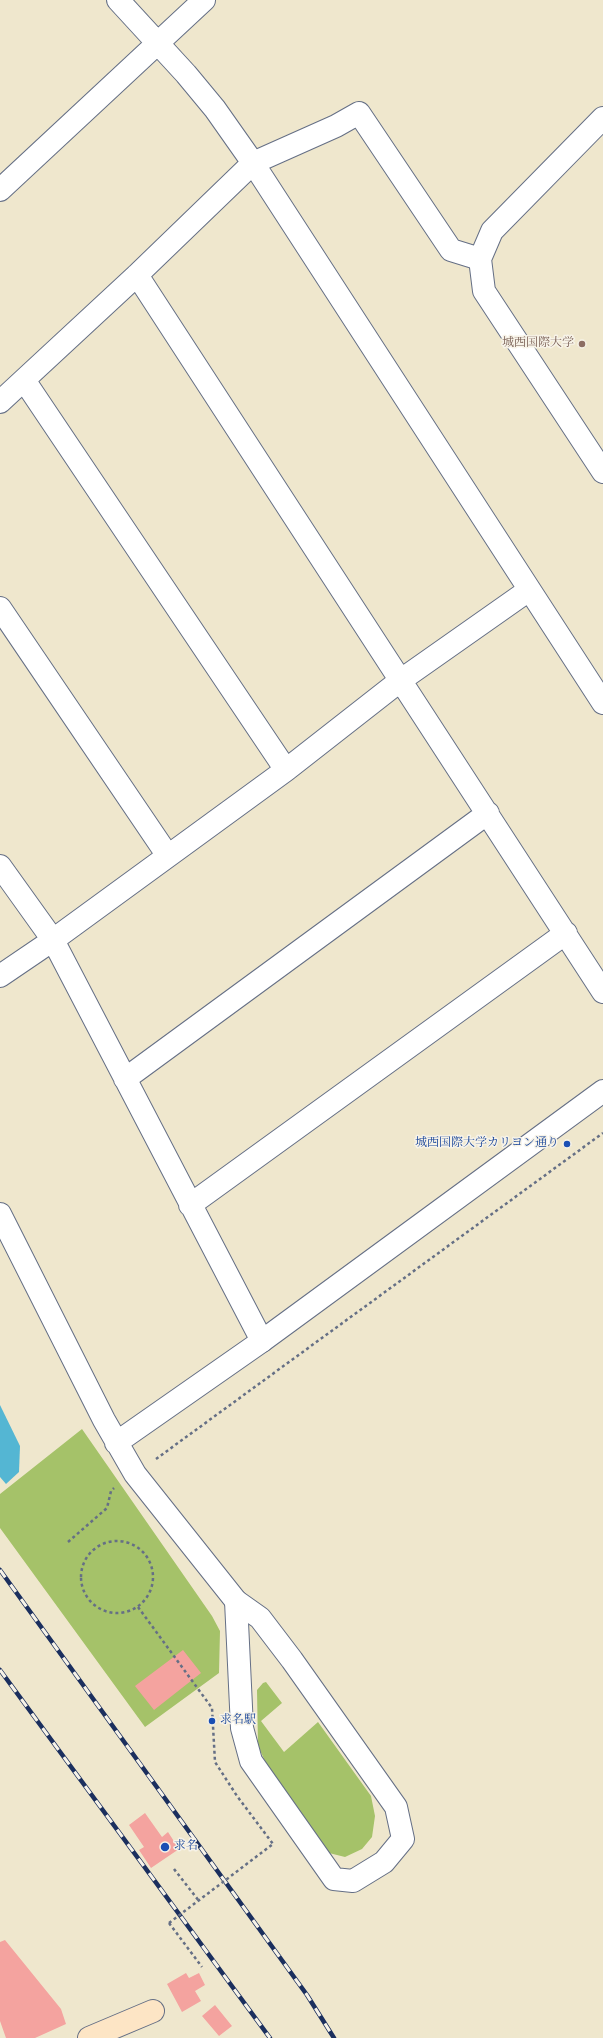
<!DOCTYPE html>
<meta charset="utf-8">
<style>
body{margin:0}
canvas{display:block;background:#efe7cd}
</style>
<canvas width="603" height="2038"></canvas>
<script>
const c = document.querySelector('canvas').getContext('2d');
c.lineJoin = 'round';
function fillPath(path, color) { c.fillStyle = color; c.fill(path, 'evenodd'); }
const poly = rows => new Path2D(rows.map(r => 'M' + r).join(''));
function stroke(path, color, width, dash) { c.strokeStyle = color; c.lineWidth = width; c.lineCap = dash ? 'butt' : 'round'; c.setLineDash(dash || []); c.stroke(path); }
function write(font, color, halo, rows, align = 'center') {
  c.font = font + ' "IM FELL English","Noto Serif JP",serif'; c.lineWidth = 3; c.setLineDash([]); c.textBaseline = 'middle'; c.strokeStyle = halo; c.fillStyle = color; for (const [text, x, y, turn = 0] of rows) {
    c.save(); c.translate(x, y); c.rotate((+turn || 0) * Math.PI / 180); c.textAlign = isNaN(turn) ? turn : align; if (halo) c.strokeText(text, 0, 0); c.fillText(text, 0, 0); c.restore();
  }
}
fillPath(poly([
 [82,1429,212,1616,220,1631,219,1673,145,1727,0,1528,0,1494],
 [266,1682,282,1703,261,1721,284,1752,318,1722,371,1796,375,1816,372,1837,362,1849,345,1857,325,1852,272,1776,258,1746,257,1690,263,1683]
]), '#a5c269');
fillPath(poly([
 [0,1405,20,1446,19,1472,6,1484,0,1477]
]), '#54b6d3');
fillPath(poly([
 [183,1650,201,1673,154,1710,135,1686],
 [145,1813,162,1837,168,1832,179,1849,151,1868,139,1850,144,1847,129,1825],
 [5,1940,61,2009,66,2024,35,2038,6,2038,0,2021,0,1942],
 [186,1973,189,1978,199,1973,205,1985,195,1991,201,2001,182,2012,167,1984],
 [215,2005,232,2026,219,2036,202,2016]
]), '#f4a39f');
const minor = poly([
 [118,0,186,74,215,109,253,163,603,703],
 [0,190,204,0],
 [137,275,603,992],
 [24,380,286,770],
 [0,402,137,275,253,163,336,126,359,113,451,250,480,259],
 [0,608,168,856],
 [0,866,53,940,262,1341],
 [0,976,53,940,286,770,401,680,529,590],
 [125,1079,488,813],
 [190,1205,566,933],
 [236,1601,260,1618,292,1660,396,1807,403,1839,384,1862,353,1881,334,1879,251,1761,242,1728,236,1601]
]);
const tertiary = poly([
 [603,118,492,231,480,259,484,291,603,472],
 [0,1214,104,1420,135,1474,236,1601],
 [116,1443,262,1341,603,1091]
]);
const secondary = poly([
 [89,2038,153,2011]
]);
stroke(minor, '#656f85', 24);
stroke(tertiary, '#656f85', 24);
stroke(secondary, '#656f85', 24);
stroke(poly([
 [156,1459,603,1133],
 '81 1577a36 36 0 1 1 72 0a36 36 0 1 1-72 0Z',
 [68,1542,107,1508,111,1491,114,1488],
 [138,1607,212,1708,215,1762,237,1796,273,1844],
 [174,1869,199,1901],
 [169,1923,202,1967]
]), '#656f85', 2.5, [3, 3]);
stroke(minor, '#fff', 22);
stroke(tertiary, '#fff', 22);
stroke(secondary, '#fde5c5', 22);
const rail = poly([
 [0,1570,307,1995,334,2038],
 [0,1670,270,2038]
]);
stroke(rail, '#1b2f5e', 4.5);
stroke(rail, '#f7f3e8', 3, [9]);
stroke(poly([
 [169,1923,273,1844]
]), '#656f85', 2.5, [3, 3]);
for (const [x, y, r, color] of [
 [582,344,4,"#8d6e63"],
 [567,1144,4,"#1a4fb4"],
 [212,1721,4,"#1a4fb4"],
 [165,1847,5,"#1a4fb4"]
]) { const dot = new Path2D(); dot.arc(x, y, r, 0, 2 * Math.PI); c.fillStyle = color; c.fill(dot); stroke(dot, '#f7f3e8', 1.5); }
write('12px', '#785e54', '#f7f3e8', [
 ["城西国際大学",574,344]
], 'right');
write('12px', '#164399', '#f7f3e8', [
 ["城西国際大学カリヨン通り",559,1144,"right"],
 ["求名駅",220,1721],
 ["求名",174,1847]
], 'left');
</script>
